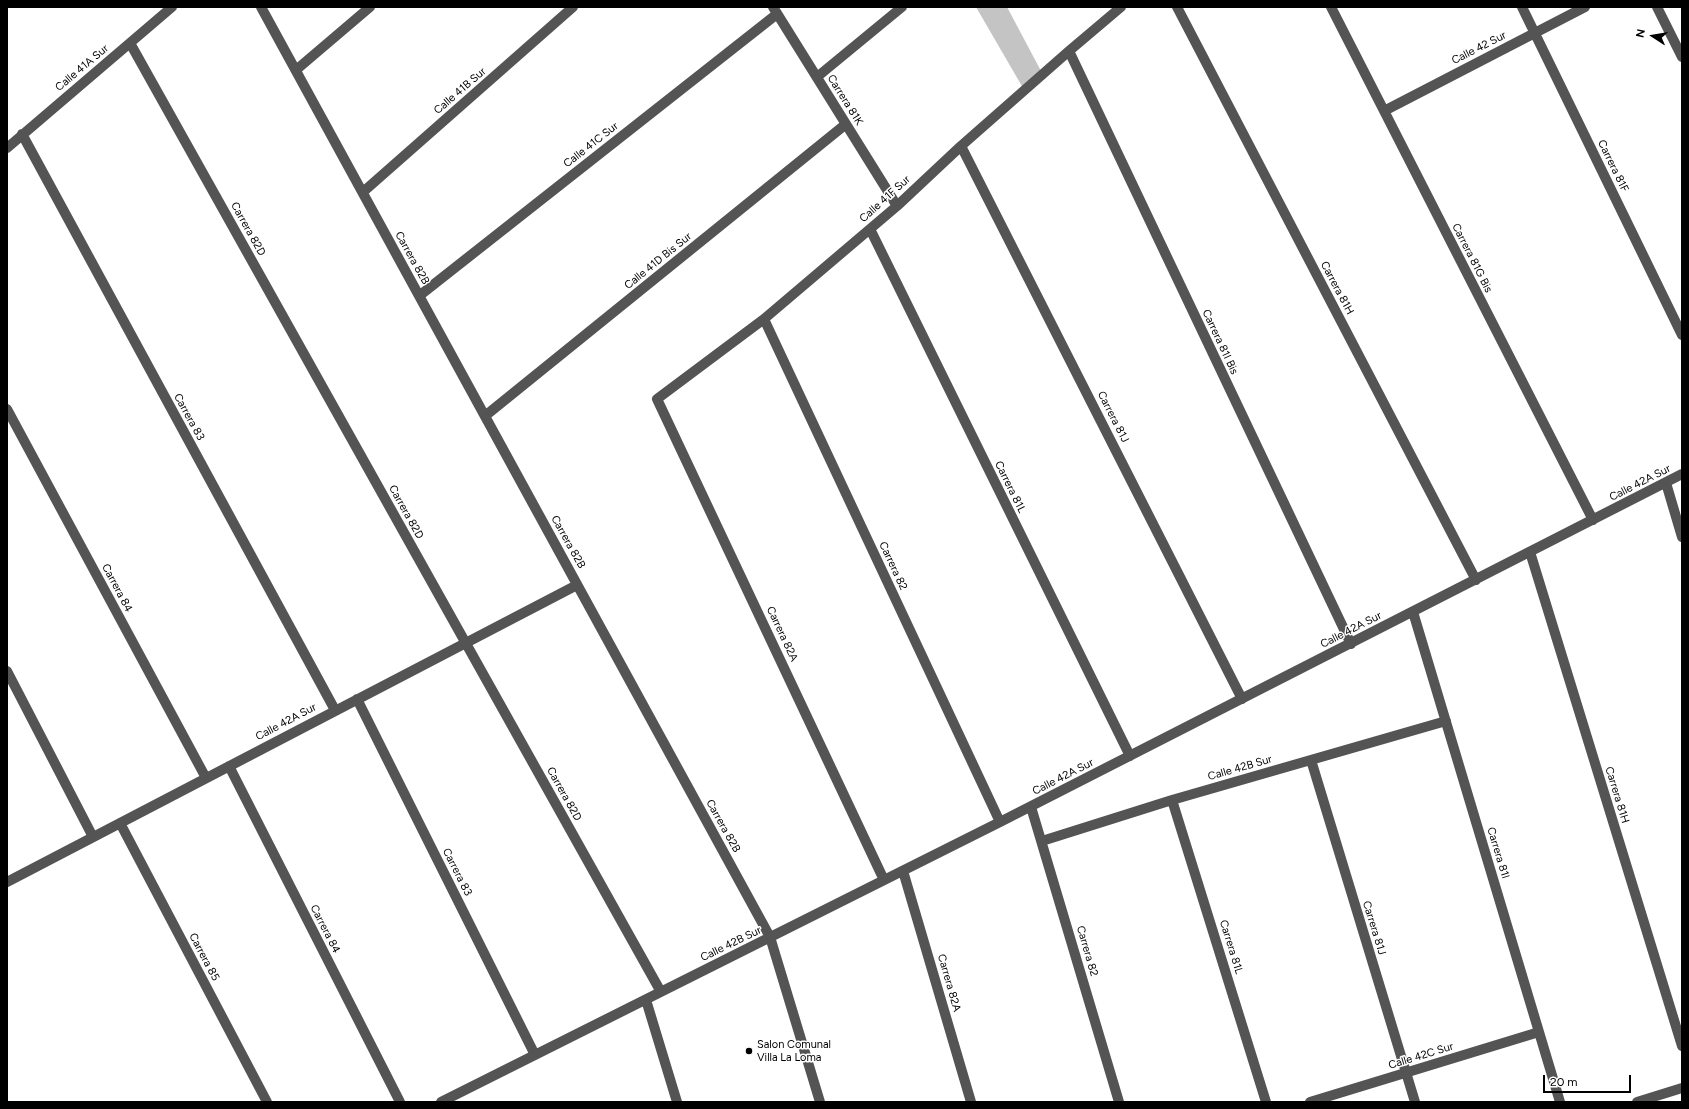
<!DOCTYPE html>
<style>
body{margin:0}
#map{position:relative;width:1689px;height:1109px;overflow:hidden;background:#fff;font-family:Figtree,sans-serif}
canvas{display:block}
.frame{position:absolute;inset:0;border:8px solid #000;pointer-events:none}
.north{position:absolute;left:1633px;top:16px;width:40px;height:40px;-webkit-text-stroke:3px #fff;paint-order:stroke;rotate:282deg;font-size:11px;font-weight:700;line-height:16px;text-align:center;color:#000}
.north::after{content:'';display:block;margin:auto;width:14px;height:18px;background:#000;clip-path:polygon(50% 0,100% 100%,50% 72%,0 100%)}
.scale{position:absolute;left:1543px;top:1075px;width:88px;height:18px;box-sizing:border-box;border:2px solid #000;border-top:0;padding-left:5px;font-size:12px;line-height:14px;white-space:nowrap;color:#000;-webkit-text-stroke:3px #fff;paint-order:stroke}
</style>
<div id="map">
<canvas width="1689" height="1109"></canvas>
<div class="frame"></div>
<div class="north">N</div>
<div class="scale">20 m</div>
</div>
<script>
const c = document.querySelector('canvas').getContext('2d');
c.lineJoin = 'round';
function fillPath(path, color) { c.fillStyle = color; c.fill(path, 'evenodd'); }
const poly = rows => new Path2D(rows.map(r => 'M' + r).join(''));
function stroke(path, color, width, dash) { c.strokeStyle = color; c.lineWidth = width; c.lineCap = dash ? 'butt' : 'round'; c.setLineDash(dash || []); c.stroke(path); }
function write(font, color, halo, rows, align = 'center') {
  c.font = font + ' Figtree,sans-serif'; c.lineWidth = 3; c.setLineDash([]); c.textBaseline = 'middle'; c.strokeStyle = halo; c.fillStyle = color; for (const [text, x, y, turn = 0] of rows) {
    c.save(); c.translate(x, y); c.rotate((+turn || 0) * Math.PI / 180); c.textAlign = isNaN(turn) ? turn : align; if (halo) c.strokeText(text, 0, 0); c.fillText(text, 0, 0); c.restore();
  }
}
fillPath(poly([
 [976,7,1007,7,1041,71,1023,88]
]), '#c4c4c4');
stroke(poly([
 [261,7,770,937,820,1102],
 [773,7,897,206],
 [1177,7,1476,580],
 [1331,7,1593,520],
 [1522,7,1682,335],
 [1657,7,1682,57],
 [130,43,661,992],
 [1069,51,1351,644],
 [296,70,370,7],
 [817,77,902,7],
 [1384,111,1585,7],
 [22,134,335,710],
 [961,146,1242,699],
 [7,148,172,7],
 [363,192,573,7],
 [870,229,1130,756],
 [419,296,777,14],
 [764,319,1000,822],
 [7,409,206,778],
 [485,416,846,124],
 [1666,483,1682,537],
 [1530,552,1682,1046],
 [1413,612,1560,1102],
 [7,671,93,837],
 [357,699,535,1055],
 [1311,760,1415,1102],
 [229,766,400,1102],
 [1172,800,1266,1102],
 [1031,807,1119,1102],
 [120,823,267,1102],
 [1042,841,1172,800,1446,721],
 [903,871,971,1102],
 [884,880,657,399,764,319,897,206,961,146,1069,51,1121,7],
 [7,882,577,585],
 [646,1000,677,1102],
 [441,1102,1000,822,1682,474],
 [1310,1102,1539,1032],
 [1637,1102,1682,1088]
]), '#545454', 10);
for (const [x, y, r, color] of [
 [749,1051,4,"#000"]
]) { const dot = new Path2D(); dot.arc(x, y, r, 0, 2 * Math.PI); c.fillStyle = color; c.fill(dot); stroke(dot, '#fff', 1.5); }
write('11px', '#000', '#fff', [
 ["Calle 42 Sur",1479,48,-27],
 ["Calle 41A Sur",82,68,-40],
 ["Calle 41B Sur",460,91,-41],
 ["Carrera 81K",845,100,58],
 ["Calle 41C Sur",591,145,-38],
 ["Carrera 81F",1613,166,64],
 ["Calle 41F Sur",885,199,-42],
 ["Carrera 82D",248,229,61],
 ["Carrera 82B",412,258,61],
 ["Carrera 81G Bis",1472,258,63],
 ["Calle 41D Bis Sur",658,261,-39],
 ["Carrera 81H",1337,288,62],
 ["Carrera 81I Bis",1220,342,65],
 ["Carrera 83",189,417,61],
 ["Carrera 81J",1113,417,63],
 ["Calle 42A Sur",1640,483,-27],
 ["Carrera 81L",1010,487,64],
 ["Carrera 82D",406,512,61],
 ["Carrera 82B",568,542,61],
 ["Carrera 82",893,566,65],
 ["Carrera 84",117,588,62],
 ["Calle 42A Sur",1351,630,-27],
 ["Carrera 82A",782,634,65],
 ["Calle 42A Sur",286,722,-28],
 ["Calle 42B Sur",1240,768,-16],
 ["Calle 42A Sur",1063,777,-27],
 ["Carrera 82D",564,794,61],
 ["Carrera 81H",1617,795,73],
 ["Carrera 82B",723,826,61],
 ["Carrera 81I",1498,853,73],
 ["Carrera 83",457,872,63],
 ["Carrera 81J",1374,928,73],
 ["Carrera 84",325,929,63],
 ["Calle 42B Sur",731,944,-26],
 ["Carrera 81L",1231,947,73],
 ["Carrera 82",1087,951,74],
 ["Carrera 85",204,957,62],
 ["Carrera 82A",949,983,74],
 ["Calle 42C Sur",1421,1056,-17]
]);
write('11px', '#000', '#fff', [
 ["Salon Comunal",757,1045],
 ["Villa La Loma",757,1058]
], 'left');
</script>
